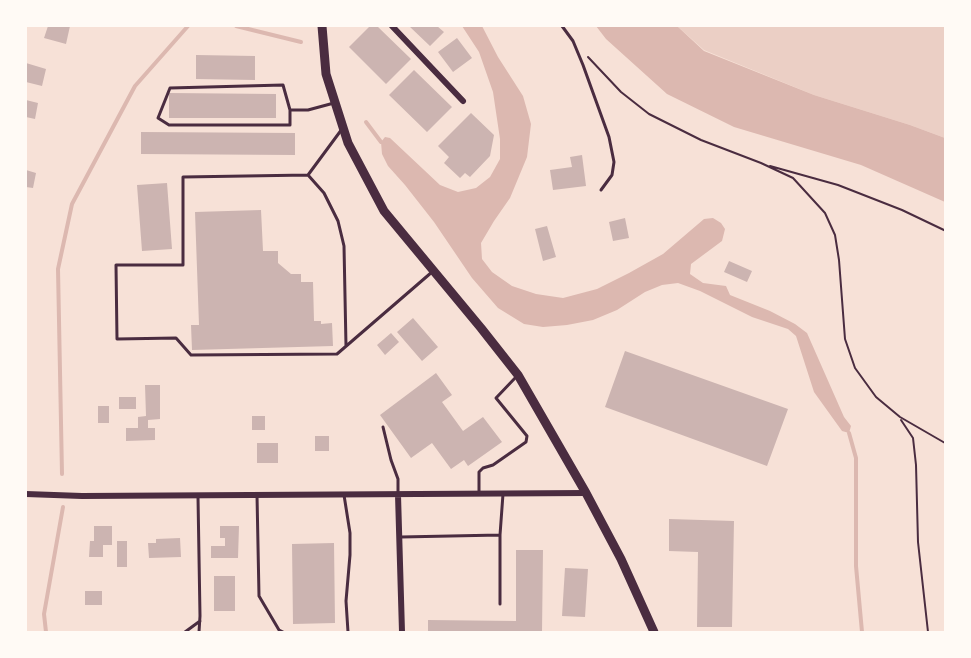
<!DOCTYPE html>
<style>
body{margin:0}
#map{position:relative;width:971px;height:658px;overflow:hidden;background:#f7e1d7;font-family:"Exo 2",sans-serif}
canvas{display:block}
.frame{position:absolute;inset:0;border:27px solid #fffaf5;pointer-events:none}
</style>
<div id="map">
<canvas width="971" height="658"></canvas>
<div class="frame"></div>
</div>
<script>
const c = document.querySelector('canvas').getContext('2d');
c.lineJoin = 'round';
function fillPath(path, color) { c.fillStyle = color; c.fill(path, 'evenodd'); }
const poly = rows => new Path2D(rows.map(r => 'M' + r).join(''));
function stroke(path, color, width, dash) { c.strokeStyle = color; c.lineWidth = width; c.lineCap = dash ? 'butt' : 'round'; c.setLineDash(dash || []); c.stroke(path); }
fillPath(poly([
 [677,26,945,26,945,138,910,125,814,95,704,50]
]), '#ebcfc5');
fillPath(poly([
 [462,26,482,26,498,57,523,96,531,124,527,157,510,198,494,221,481,243,482,259,492,272,512,286,536,294,563,298,597,289,629,273,663,254,704,219,713,218,721,223,725,229,722,241,691,264,690,274,703,283,726,286,730,295,770,311,795,324,807,333,844,417,851,426,849,433,842,431,814,392,796,336,788,329,752,317,700,291,678,283,662,285,645,292,617,310,593,320,567,325,543,327,524,324,498,308,472,278,434,222,405,185,388,166,382,154,381,142,385,137,390,138,440,185,458,192,476,188,490,177,500,159,500,139,493,92,479,52],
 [596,26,677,26,704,51,814,95,910,125,945,138,945,202,861,165,734,127,667,94,606,39]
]), '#dcb8b0');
stroke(poly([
 [236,26,301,42],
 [366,122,381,142],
 [849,433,856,458,856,566,862,632],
 [62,474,58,269,72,204,135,86,188,26],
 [46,632,44,614,63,507]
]), '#dcb8b0', 4);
fillPath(poly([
 [48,26,70,26,66,44,44,38],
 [370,26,377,26,411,59,386,84,349,47],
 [409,26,437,26,444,32,430,46],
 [457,38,472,58,453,72,438,52],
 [196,55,255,56,255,80,196,79],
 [26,63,46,69,42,86,26,82],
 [414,70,452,107,427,132,389,95],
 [169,93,276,94,276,118,169,118],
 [26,100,38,103,35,119,26,117],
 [471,113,494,135,490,156,470,177,465,173,460,178,444,163,449,157,438,146],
 [141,132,295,133,295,155,141,154],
 [582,155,586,186,553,190,550,170,572,167,570,157],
 [26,170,36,173,33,188,26,187],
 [167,183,172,249,142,251,137,185],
 [261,210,263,251,278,251,278,263,291,274,301,274,301,282,313,282,314,321,321,321,321,324,332,323,333,346,192,350,191,325,199,325,195,212],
 [625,218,629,238,613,241,609,222],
 [547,226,556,257,543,261,535,229],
 [729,261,752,271,747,282,724,272],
 [413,318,438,347,422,361,397,332],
 [391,333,399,342,385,355,377,345],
 [625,351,788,409,767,466,605,407],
 [436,373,452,395,442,402,463,431,483,417,502,442,468,466,464,460,451,469,432,443,411,458,380,415],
 [145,385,160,385,160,419,148,420,148,428,155,428,155,440,126,441,126,428,138,428,138,417,146,416],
 [119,397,136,397,136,409,119,409],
 [98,406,109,406,109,423,98,423],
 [252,416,265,416,265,430,252,430],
 [315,436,329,436,329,451,315,451],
 [257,443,278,443,278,463,257,463],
 [669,519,734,521,732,627,697,627,698,552,669,551],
 [94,526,112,526,112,545,103,545,103,557,89,557,90,541,94,541],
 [220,526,239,526,238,558,211,558,211,546,225,546,225,538,220,538],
 [180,538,181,557,149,558,148,543,156,543,156,539],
 [117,541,127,541,127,567,117,567],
 [334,543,335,623,293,624,292,544],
 [516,550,543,550,542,632,428,632,428,620,516,621],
 [565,568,588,569,585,617,562,616],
 [214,576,235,576,235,611,214,611],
 [85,591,102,591,102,605,85,605]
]), '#ccb4b1');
stroke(poly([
 [588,57,621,92,649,114,701,140,761,163,793,178,825,213,835,235,839,260,845,339,855,368,876,397,900,417,945,443],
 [770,166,838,185,902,210,946,231],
 [901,420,913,438,916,465,918,542,928,632]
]), '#4a2c40', 2);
stroke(poly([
 [562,26,573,41,583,65,609,137,614,162,612,175,601,190],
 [290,110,290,125,169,125,158,118,170,88,283,85,290,110,308,110,334,103],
 [342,129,308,175,183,177,183,265,116,265,117,339,176,338,191,355,337,354,432,272],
 [308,175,324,193,338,221,344,246,346,346],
 [383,427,391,460,398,479,398,493],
 [479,492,479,472,483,468,493,465,526,442,527,436,496,398,516,377],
 [257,495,259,596,279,630,283,632],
 [344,495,350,533,350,555,346,601,348,632],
 [198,497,200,616,199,632],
 [500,535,500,604],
 [401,537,500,535,503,494],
 [185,632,200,621]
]), '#4a2c40', 3);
stroke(poly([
 [392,26,463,101],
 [26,494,82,496,586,493],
 [398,495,402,632]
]), '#4a2c40', 6);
stroke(poly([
 [322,26,326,74,348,143,384,211,481,328,518,375,586,493,621,559,654,632]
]), '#4a2c40', 9);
</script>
